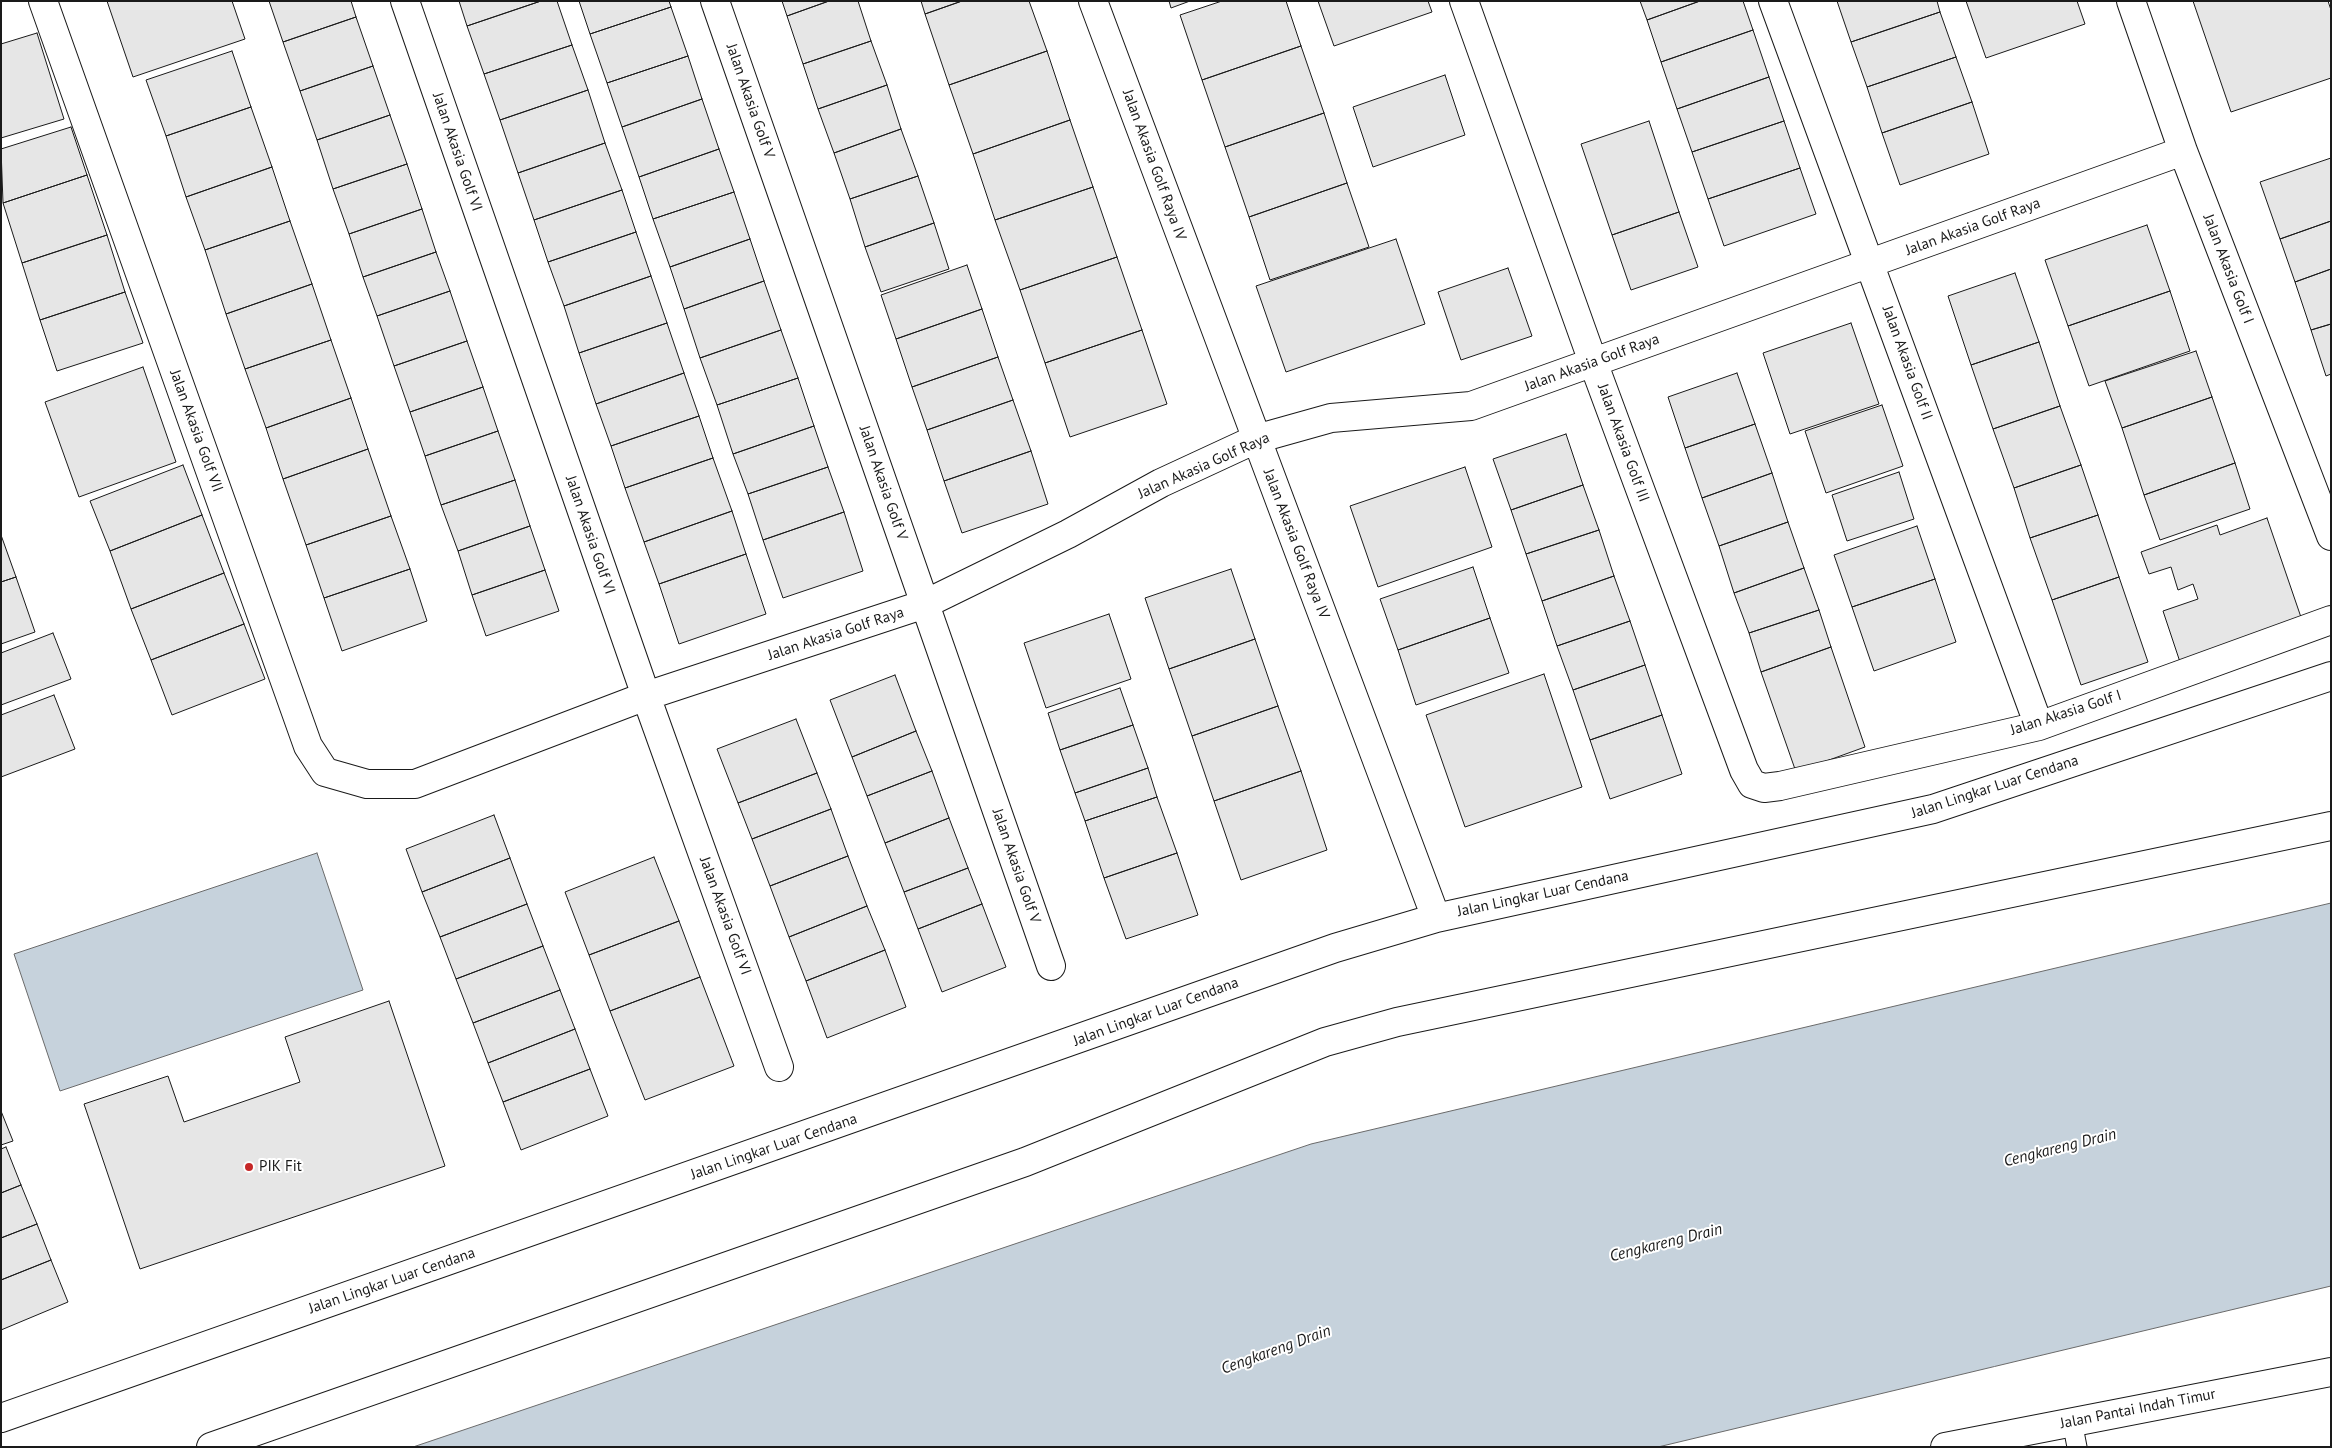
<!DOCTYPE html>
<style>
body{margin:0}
#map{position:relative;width:2332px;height:1448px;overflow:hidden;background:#fff;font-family:"PT Sans",sans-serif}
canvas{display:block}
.frame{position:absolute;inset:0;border:2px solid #1a1a1a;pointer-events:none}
</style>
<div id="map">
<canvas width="2332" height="1448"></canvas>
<div class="frame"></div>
</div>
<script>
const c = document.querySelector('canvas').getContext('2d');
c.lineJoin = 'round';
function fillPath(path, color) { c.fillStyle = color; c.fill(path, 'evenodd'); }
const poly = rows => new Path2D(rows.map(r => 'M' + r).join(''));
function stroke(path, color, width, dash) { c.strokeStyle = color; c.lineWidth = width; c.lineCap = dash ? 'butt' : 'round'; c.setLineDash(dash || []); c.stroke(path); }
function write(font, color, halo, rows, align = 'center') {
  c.font = font + ' "PT Sans",sans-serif'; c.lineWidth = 4; c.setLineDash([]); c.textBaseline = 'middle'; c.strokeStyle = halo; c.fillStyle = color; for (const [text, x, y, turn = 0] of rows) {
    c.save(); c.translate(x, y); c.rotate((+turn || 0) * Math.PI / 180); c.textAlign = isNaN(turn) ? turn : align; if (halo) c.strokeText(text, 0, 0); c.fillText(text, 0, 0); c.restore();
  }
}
const water = poly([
 [317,853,363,990,60,1091,14,954,317,853],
 [2331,903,2331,1286,1658,1447,413,1447,1311,1144,2331,903]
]);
fillPath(water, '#c6d2dc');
stroke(water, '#6a6a6a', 1);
const building = poly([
 [107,1,232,1,245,39,133,77,107,1],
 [269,1,351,1,356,17,283,42,269,1],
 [459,1,541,1,467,26,459,1],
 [541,1,557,1,572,45,484,74,467,26,541,1],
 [579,1,669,1,671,7,590,34,579,1],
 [782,1,829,1,787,16,782,1],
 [829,1,858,1,871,41,803,64,787,16,829,1],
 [921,1,962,1,925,14,921,1],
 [962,1,1029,1,1047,51,949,85,925,14,962,1],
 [1169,1,1190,1,1171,8,1169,1],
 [1222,1,1286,1,1301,46,1202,80,1180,15,1222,1],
 [1318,1,1428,1,1432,12,1334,46,1318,1],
 [1640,1,1700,1,1647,20,1640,1],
 [1700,1,1743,1,1753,30,1661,62,1647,20,1700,1],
 [1837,1,1937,1,1940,12,1851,42,1837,1],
 [1966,1,2077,1,2085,24,1986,58,1966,1],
 [2193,1,2328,1,2331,10,2331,78,2231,112,2193,1],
 [671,7,688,56,607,83,590,34,671,7],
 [1940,12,1956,57,1867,87,1851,42,1940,12],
 [356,17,373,66,300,91,283,42,356,17],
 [1753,30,1769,77,1677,109,1661,62,1753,30],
 [37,33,64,119,1,138,1,44,37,33],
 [871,41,887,85,818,109,803,64,871,41],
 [572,45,588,90,500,120,484,74,572,45],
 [1301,46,1324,113,1225,147,1202,80,1301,46],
 [232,51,251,107,166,136,146,80,232,51],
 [1047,51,1070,120,973,154,949,85,1047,51],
 [688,56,702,99,622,127,607,83,688,56],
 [1956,57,1972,102,1882,133,1867,87,1956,57],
 [373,66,390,115,317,140,300,91,373,66],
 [1445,75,1465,135,1373,167,1353,107,1445,75],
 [1769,77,1784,121,1692,152,1677,109,1769,77],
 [887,85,901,129,834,153,818,109,887,85],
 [588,90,605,143,518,173,500,120,588,90],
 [702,99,719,149,639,177,622,127,702,99],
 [1972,102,1989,154,1900,185,1882,133,1972,102],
 [251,107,272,167,186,197,166,136,251,107],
 [1324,113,1347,183,1249,217,1225,147,1324,113],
 [390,115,407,164,333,189,317,140,390,115],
 [1070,120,1093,187,995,220,973,154,1070,120],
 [1649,121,1679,212,1612,235,1581,144,1649,121],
 [1784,121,1800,168,1708,199,1692,152,1784,121],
 [71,127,87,175,3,203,1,149,71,127],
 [901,129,918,176,850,199,834,153,901,129],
 [605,143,622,190,534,220,518,173,605,143],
 [719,149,734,192,653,219,639,177,719,149],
 [2331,158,2331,221,2280,239,2260,182,2331,158],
 [407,164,422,209,349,234,333,189,407,164],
 [272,167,290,221,205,250,186,197,272,167],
 [1800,168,1816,214,1724,246,1708,199,1800,168],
 [87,175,107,235,22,263,3,203,87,175],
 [918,176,934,223,865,247,850,199,918,176],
 [1347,183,1369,247,1270,280,1249,217,1347,183],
 [1093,187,1117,257,1020,290,995,220,1093,187],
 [622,190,636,232,548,262,534,220,622,190],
 [734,192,750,239,670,267,653,219,734,192],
 [422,209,436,252,363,277,349,234,422,209],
 [1679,212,1698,267,1631,290,1612,235,1679,212],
 [290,221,312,284,226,314,205,250,290,221],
 [2331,221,2331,269,2295,282,2280,239,2331,221],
 [934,223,949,269,881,292,865,247,934,223],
 [2147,225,2170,291,2068,326,2045,260,2147,225],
 [636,232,651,276,564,306,548,262,636,232],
 [107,235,125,292,40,320,22,263,107,235],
 [750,239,764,281,684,309,670,267,750,239],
 [1396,239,1425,324,1286,372,1256,286,1396,239],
 [436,252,450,291,377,316,363,277,436,252],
 [1117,257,1142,330,1045,363,1020,290,1117,257],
 [967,265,982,309,896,339,881,295,967,265],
 [1508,268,1532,336,1461,360,1438,292,1508,268],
 [2331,269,2331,324,2311,330,2295,282,2331,269],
 [2015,273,2039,342,1971,365,1948,296,2015,273],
 [651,276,667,323,579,353,564,306,651,276],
 [764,281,781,330,700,358,684,309,764,281],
 [312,284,331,340,245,369,226,314,312,284],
 [450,291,467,341,394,366,377,316,450,291],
 [2170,291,2190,351,2089,386,2068,326,2170,291],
 [125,292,143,343,57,371,40,320,125,292],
 [982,309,998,357,912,387,896,339,982,309],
 [667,323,684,373,596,404,579,353,667,323],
 [1851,323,1879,404,1790,434,1763,353,1851,323],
 [2331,324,2331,374,2326,376,2311,330,2331,324],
 [781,330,798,378,717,405,700,358,781,330],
 [1142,330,1167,404,1070,437,1045,363,1142,330],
 [331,340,351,398,266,428,245,369,331,340],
 [467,341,483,387,410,412,394,366,467,341],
 [2039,342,2060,406,1993,429,1971,365,2039,342],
 [2196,351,2212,397,2122,428,2105,381,2196,351],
 [998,357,1013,400,927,430,912,387,998,357],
 [143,367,176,462,79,497,45,402,143,367],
 [684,373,699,416,611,446,596,404,684,373],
 [1737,373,1755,424,1685,448,1668,397,1737,373],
 [798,378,814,426,733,454,717,405,798,378],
 [483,387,498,431,425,456,410,412,483,387],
 [2212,397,2235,463,2144,495,2122,428,2212,397],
 [351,398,368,449,283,479,266,428,351,398],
 [1013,400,1031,451,944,481,927,430,1013,400],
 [1882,405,1903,466,1826,493,1805,431,1882,405],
 [2060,406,2081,465,2014,488,1993,429,2060,406],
 [699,416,713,458,625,488,611,446,699,416],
 [1755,424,1772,473,1702,498,1685,448,1755,424],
 [814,426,828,467,748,494,733,454,814,426],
 [498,431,515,480,441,505,425,456,498,431],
 [1566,434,1583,485,1511,510,1493,459,1566,434],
 [368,449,391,516,306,545,283,479,368,449],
 [1031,451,1048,504,962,533,944,481,1031,451],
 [713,458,732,511,644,542,625,488,713,458],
 [2235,463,2250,509,2160,540,2144,495,2235,463],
 [183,465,202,515,110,551,90,501,183,465],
 [2081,465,2098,515,2030,538,2014,488,2081,465],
 [828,467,844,512,763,540,748,494,828,467],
 [1465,467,1492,547,1378,587,1350,506,1465,467],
 [1899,472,1914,519,1847,541,1832,495,1899,472],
 [1772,473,1788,522,1719,546,1702,498,1772,473],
 [515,480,530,526,458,551,441,505,515,480],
 [1583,485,1599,530,1526,554,1511,510,1583,485],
 [732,511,746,554,659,584,644,542,732,511],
 [844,512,863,571,783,598,763,540,844,512],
 [202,515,224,573,131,609,110,551,202,515],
 [2098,515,2119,577,2052,600,2030,538,2098,515],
 [391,516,410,569,324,598,306,545,391,516],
 [2267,518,2304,626,2182,668,2163,611,2198,599,2193,584,2178,590,2171,567,2149,574,2141,552,2217,525,2220,535,2267,518],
 [1788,522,1804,568,1734,593,1719,546,1788,522],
 [530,526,545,570,472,595,458,551,530,526],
 [1917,526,1935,579,1852,607,1834,555,1917,526],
 [1599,530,1614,576,1542,601,1526,554,1599,530],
 [1,535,16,577,1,582,1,535],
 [746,554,766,614,679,644,659,584,746,554],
 [1473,567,1490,618,1398,650,1380,599,1473,567],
 [1804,568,1819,610,1749,633,1734,593,1804,568],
 [410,569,427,621,342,651,324,598,410,569],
 [1231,569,1255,639,1169,669,1145,598,1231,569],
 [545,570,559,611,486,636,472,595,545,570],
 [224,573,244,624,151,660,131,609,224,573],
 [1614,576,1630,621,1557,646,1542,601,1614,576],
 [16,577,35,632,1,644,1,582,16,577],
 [2119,577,2148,662,2081,685,2052,600,2119,577],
 [1935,579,1956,642,1874,671,1852,607,1935,579],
 [1819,610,1831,647,1761,672,1749,633,1819,610],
 [1109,614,1131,679,1046,708,1024,643,1109,614],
 [1490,618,1509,673,1416,705,1398,650,1490,618],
 [1630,621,1645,665,1573,690,1557,646,1630,621],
 [244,624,265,679,172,715,151,660,244,624],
 [53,633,71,679,1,705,1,653,53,633],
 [1255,639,1278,706,1192,736,1169,669,1255,639],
 [1831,647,1865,747,1796,772,1761,672,1831,647],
 [1645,665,1662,715,1590,740,1573,690,1645,665],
 [1544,674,1582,787,1465,827,1426,715,1544,674],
 [895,675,916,731,852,757,830,700,895,675],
 [1120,688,1133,725,1060,750,1048,713,1120,688],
 [54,695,75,749,1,777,1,715,54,695],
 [1278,706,1301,771,1214,801,1192,736,1278,706],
 [1662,715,1682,774,1610,799,1590,740,1662,715],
 [796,719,817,773,738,803,717,749,796,719],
 [1133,725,1148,768,1075,793,1060,750,1133,725],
 [916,731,932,771,867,796,852,757,916,731],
 [1148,768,1157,797,1085,821,1075,793,1148,768],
 [932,771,949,818,885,843,867,796,932,771],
 [1301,771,1327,850,1241,880,1214,801,1301,771],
 [817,773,831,809,752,839,738,803,817,773],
 [1157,797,1177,853,1104,878,1085,821,1157,797],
 [831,809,848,856,770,886,752,839,831,809],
 [494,815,510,858,422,892,406,849,494,815],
 [949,818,968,868,904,892,885,843,949,818],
 [1177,853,1198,915,1126,939,1104,878,1177,853],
 [848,856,867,906,789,937,770,886,848,856],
 [654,857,679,921,589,955,565,892,654,857],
 [510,858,527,904,440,937,422,892,510,858],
 [968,868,982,904,918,929,904,892,968,868],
 [527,904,543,946,456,979,440,937,527,904],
 [982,904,1006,967,942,992,918,929,982,904],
 [867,906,885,950,806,981,789,937,867,906],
 [679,921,700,977,610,1011,589,955,679,921],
 [543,946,560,990,473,1023,456,979,543,946],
 [885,950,906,1007,827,1038,806,981,885,950],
 [700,977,734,1066,645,1100,610,1011,700,977],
 [560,990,575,1029,488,1063,473,1023,560,990],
 [389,1001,445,1166,140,1269,84,1104,168,1076,184,1122,300,1082,285,1037,389,1001],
 [575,1029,590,1069,503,1102,488,1063,575,1029],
 [590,1069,608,1116,521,1150,503,1102,590,1069],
 [1,1111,13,1141,1,1145,1,1111],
 [6,1147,21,1185,1,1193,1,1149,6,1147],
 [21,1185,37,1224,1,1238,1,1193,21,1185],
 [37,1224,51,1260,1,1280,1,1238,37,1224],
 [51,1260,68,1302,1,1330,1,1280,51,1260]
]);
fillPath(building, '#e6e6e6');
stroke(building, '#1a1a1a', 1);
const lane = poly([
 [2072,1421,2077,1447]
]);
const street = poly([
 [43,1,308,746,325,772,367,784,415,784,646,696,925,604,1068,534,1161,483,1256,439,1331,418,1471,406,2183,151],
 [405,1,646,696,779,1067],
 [715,1,1051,966],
 [1093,1,1436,918],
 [1464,1,1593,362,1744,770,1752,784,1764,788,1780,786,2039,726,2331,620],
 [1773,1,2039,726],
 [2131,1,2183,151,2331,536],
 [1,1418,1335,948,1436,918,1933,809,2331,676],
 [211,1447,1025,1162,1325,1042,1397,1022,2331,826]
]);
const secondary = poly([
 [1945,1447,2331,1372]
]);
stroke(lane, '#1a1a1a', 21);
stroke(street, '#1a1a1a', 30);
stroke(secondary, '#1a1a1a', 30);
stroke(lane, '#fff', 19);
stroke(street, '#fff', 28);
stroke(secondary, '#fff', 28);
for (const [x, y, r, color] of [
 [249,1167,5,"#c62828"]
]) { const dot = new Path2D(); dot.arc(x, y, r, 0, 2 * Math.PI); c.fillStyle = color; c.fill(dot); stroke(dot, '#fff', 2); }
write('15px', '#1a1a1a', '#fff', [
 ["Jalan Akasia Golf V",750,101,71],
 ["Jalan Akasia Golf VI",457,152,71],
 ["Jalan Akasia Golf Raya IV",1154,165,70],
 ["Jalan Akasia Golf Raya",1973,227,-20],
 ["Jalan Akasia Golf I",2228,269,69],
 ["Jalan Akasia Golf Raya",1592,363,-20],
 ["Jalan Akasia Golf II",1907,363,70],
 ["Jalan Akasia Golf VII",196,431,70],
 ["Jalan Akasia Golf III",1623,443,70],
 ["Jalan Akasia Golf Raya",1204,466,-24],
 ["Jalan Akasia Golf V",883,483,71],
 ["Jalan Akasia Golf VI",590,535,71],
 ["Jalan Akasia Golf Raya IV",1296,544,69],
 ["Jalan Akasia Golf Raya",836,634,-18],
 ["Jalan Akasia Golf I",2066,713,-18],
 ["Jalan Lingkar Luar Cendana",1995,787,-18],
 ["Jalan Akasia Golf V",1016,866,71],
 ["Jalan Lingkar Luar Cendana",1543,894,-12],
 ["Jalan Akasia Golf VI",725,916,70],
 ["Jalan Lingkar Luar Cendana",1156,1012,-20],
 ["Jalan Lingkar Luar Cendana",774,1147,-19],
 ["Jalan Lingkar Luar Cendana",392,1281,-19],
 ["Jalan Pantai Indah Timur",2138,1409,-11]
]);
write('15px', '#1a1a1a', '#fff', [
 ["PIK Fit",259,1167]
], 'left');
write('italic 16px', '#1a1a1a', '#fff', [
 ["Cengkareng Drain",2060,1148,-14],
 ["Cengkareng Drain",1666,1243,-14],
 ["Cengkareng Drain",1276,1350,-20]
]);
</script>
